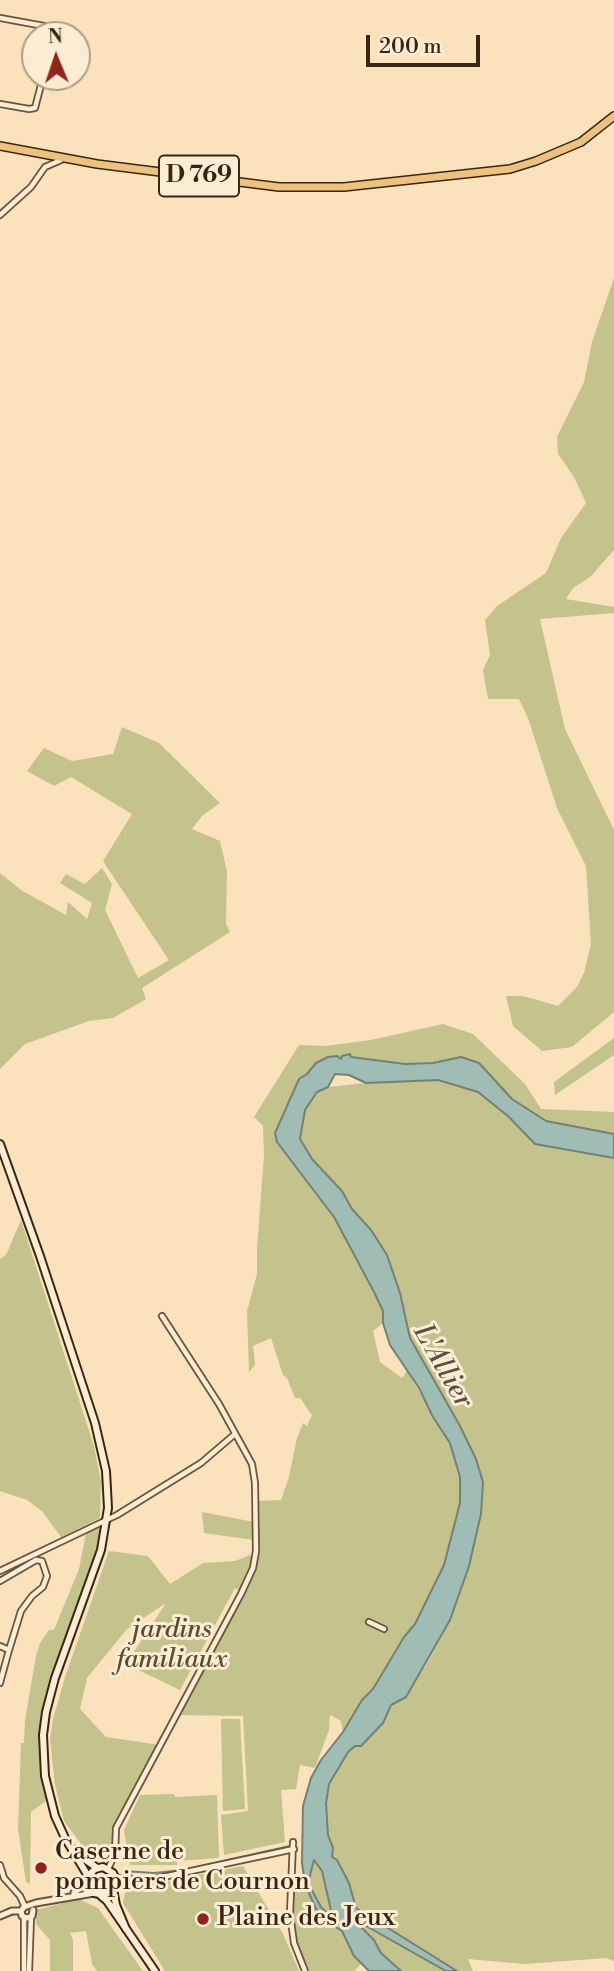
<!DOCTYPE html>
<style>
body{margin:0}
#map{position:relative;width:614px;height:1971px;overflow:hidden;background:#fae2bc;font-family:"Libre Bodoni",serif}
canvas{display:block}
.north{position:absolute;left:21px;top:21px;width:70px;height:70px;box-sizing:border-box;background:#fcecd3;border:2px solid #ad9d86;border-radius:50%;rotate:358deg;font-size:19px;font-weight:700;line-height:28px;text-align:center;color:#372613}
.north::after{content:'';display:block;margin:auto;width:24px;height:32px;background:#8f2418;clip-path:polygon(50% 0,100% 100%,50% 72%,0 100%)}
.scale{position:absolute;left:366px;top:35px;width:114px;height:32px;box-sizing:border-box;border:4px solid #372613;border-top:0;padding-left:9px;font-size:21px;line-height:24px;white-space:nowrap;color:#372613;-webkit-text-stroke:5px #fcecd3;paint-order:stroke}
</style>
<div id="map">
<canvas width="614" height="1971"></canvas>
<div class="north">N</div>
<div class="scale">200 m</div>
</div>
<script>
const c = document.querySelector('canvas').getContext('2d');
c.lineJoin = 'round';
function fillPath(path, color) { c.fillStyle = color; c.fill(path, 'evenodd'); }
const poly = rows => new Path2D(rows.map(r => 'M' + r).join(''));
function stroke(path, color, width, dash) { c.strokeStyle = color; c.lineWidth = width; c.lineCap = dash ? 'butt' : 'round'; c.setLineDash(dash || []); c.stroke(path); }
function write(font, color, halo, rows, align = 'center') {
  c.font = font + ' "Libre Bodoni",serif'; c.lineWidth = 6; c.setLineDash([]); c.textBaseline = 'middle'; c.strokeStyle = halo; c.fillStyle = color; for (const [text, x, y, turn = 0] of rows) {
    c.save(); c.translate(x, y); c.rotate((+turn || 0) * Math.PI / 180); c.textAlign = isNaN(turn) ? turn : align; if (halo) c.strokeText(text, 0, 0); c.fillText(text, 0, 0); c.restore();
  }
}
fillPath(poly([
 [614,278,614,550,590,577,573,588,566,599,614,607,614,613,540,619,565,729,614,830,614,1012,572,1047,542,1051,513,1026,506,996,523,996,558,1006,577,987,584,973,591,944,586,866,557,808,528,718,519,699,488,699,483,670,490,655,485,620,497,606,546,573,561,538,586,503,574,477,558,454,557,437,584,382,592,342],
 [122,727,159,743,220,803,202,816,192,829,220,841,227,872,226,924,230,932,142,988,146,999,113,1018,89,1021,25,1044,0,1069,0,873,21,890,66,915,68,902,87,919,92,903,60,883,66,874,85,884,102,868,112,884,105,910,138,978,169,960,103,861,132,814,71,777,54,786,27,771,44,748,72,761,113,754],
 [443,1024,473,1034,525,1084,541,1109,614,1112,614,1134,597,1132,546,1121,512,1099,479,1063,461,1057,433,1063,405,1064,366,1058,341,1060,337,1056,328,1057,316,1063,307,1074,299,1079,275,1133,277,1142,334,1217,383,1311,383,1323,373,1331,380,1362,402,1378,407,1371,450,1443,460,1477,460,1503,444,1565,415,1624,404,1637,373,1689,362,1700,343,1732,341,1721,330,1715,329,1730,315,1768,300,1765,296,1789,281,1790,285,1842,224,1855,221,1815,248,1811,243,1716,177,1715,243,1594,235,1588,180,1690,126,1664,166,1603,127,1629,87,1678,80,1709,106,1737,160,1745,116,1828,110,1859,90,1856,64,1821,55,1785,50,1740,53,1719,65,1677,109,1551,148,1556,170,1584,203,1563,235,1561,253,1554,254,1540,204,1533,202,1512,254,1522,255,1501,281,1500,289,1477,297,1438,303,1423,307,1426,312,1415,300,1398,295,1398,287,1378,283,1375,271,1338,253,1346,255,1365,249,1372,247,1311,257,1274,257,1248,264,1156,263,1126,254,1117,299,1045,325,1046,371,1040],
 [614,1038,614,1055,555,1095,554,1082],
 [438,1080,478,1092,509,1117,535,1144,614,1158,614,1961,606,1958,525,1964,468,1959,473,1971,457,1971,356,1908,349,1883,332,1857,333,1849,328,1835,326,1803,329,1784,348,1752,383,1724,391,1705,406,1697,429,1660,450,1621,469,1566,481,1514,460,1426,410,1338,400,1293,387,1255,371,1230,352,1209,342,1191,312,1159,300,1138,305,1110,317,1092,328,1087,366,1083],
 [21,1220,94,1446,101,1482,100,1518,61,1537,42,1511,27,1500,0,1491,0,1259,6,1255],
 [97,1527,102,1528,98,1550,47,1696,42,1722,42,1778,47,1800,31,1812,30,1884,26,1882,18,1829,21,1743,24,1743,25,1720,36,1656,40,1643,49,1630,54,1630,79,1569,86,1533],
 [221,1719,240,1719,245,1809,223,1811],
 [174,1794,175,1797,217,1795,219,1858,177,1861,177,1865,130,1865,124,1830,140,1795],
 [314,1860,322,1871,333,1920,321,1907,308,1882],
 [243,1866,283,1934,299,1971,165,1971,123,1903,126,1889],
 [295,1879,305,1884,317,1909,329,1923,342,1931,354,1956,361,1964,354,1971,310,1971,301,1954,295,1935,292,1908],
 [79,1899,98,1908,143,1971,97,1971,92,1964,86,1931,70,1933,73,1940,73,1971,50,1971,50,1940,36,1924,36,1910],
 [349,1916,396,1942,446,1971,401,1971,381,1953,374,1940]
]), '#c4c28d');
const water = poly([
 [350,1054,351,1057,405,1064,433,1063,461,1057,479,1063,512,1099,546,1121,614,1134,614,1158,535,1144,509,1117,478,1092,438,1080,366,1083,349,1075,335,1074,328,1087,317,1092,305,1110,300,1139,312,1159,342,1191,352,1209,371,1230,387,1255,400,1293,410,1338,460,1426,476,1459,483,1482,481,1514,469,1566,450,1620,406,1697,391,1705,383,1723,361,1746,355,1746,348,1752,329,1784,326,1803,328,1835,333,1848,332,1857,337,1860,349,1883,356,1908,457,1971,446,1971,352,1918,374,1940,381,1953,401,1971,369,1971,354,1956,342,1931,329,1923,316,1909,305,1884,302,1863,303,1806,311,1778,321,1760,343,1732,362,1700,373,1689,404,1637,415,1624,444,1565,460,1503,460,1477,450,1443,433,1417,419,1388,390,1345,383,1323,383,1311,374,1292,334,1217,277,1142,275,1133,299,1079,307,1074,316,1063,328,1057,337,1056,341,1059,342,1056,350,1054],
 [314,1860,322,1871,333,1919,321,1907,308,1883,314,1860]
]);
fillPath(water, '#9fbdb5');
stroke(water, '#758174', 2);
stroke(poly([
 [123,1871,154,1873,183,1870,290,1846]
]), '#758174', 2);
const minor = poly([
 [0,18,44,26,49,30,50,35],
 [0,104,29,109,35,108,43,77],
 [0,215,31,187,45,167,61,160],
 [0,1571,117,1515,201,1463,235,1434],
 [0,1581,36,1560,42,1561,47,1576,43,1587,32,1596,21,1611,9,1650],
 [369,1622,384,1629],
 [0,1646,9,1650,0,1683],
 [293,1842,290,1914,294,1943,305,1971],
 [0,1865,4,1878,20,1896,25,1907],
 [108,1869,115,1854,116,1828,241,1594,253,1568,256,1551,255,1483,252,1464,219,1404,162,1316],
 [114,1875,118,1878,149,1880,294,1849],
 [24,1971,24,1918],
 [29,1971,31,1917]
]);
const tertiary = poly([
 [74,1893,87,1882],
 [21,1911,24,1907,36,1903,94,1893],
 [21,1911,22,1916,27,1918,32,1916,33,1910],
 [0,1916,12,1911,21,1911]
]);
const secondary = poly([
 [0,1144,40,1256,95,1423,106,1471,108,1508,101,1550,55,1678,46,1712,43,1735,45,1776,55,1816,65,1838,88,1876],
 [76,1853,97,1868],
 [113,1889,105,1895,94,1893,88,1885,90,1874,95,1869,103,1867,113,1873,116,1880,113,1889,116,1905,126,1929],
 [101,1896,107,1901,155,1971]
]);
const primary = poly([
 [0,146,97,164,279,187,344,187,510,169,536,161,581,142,614,116]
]);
stroke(minor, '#68553d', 8);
stroke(tertiary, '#68553d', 9);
stroke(secondary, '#372613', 10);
stroke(primary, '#372613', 10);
stroke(minor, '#fcecd3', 4.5);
stroke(tertiary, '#fcecd3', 5);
stroke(secondary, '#fcecd3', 6);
stroke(primary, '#edc17e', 7);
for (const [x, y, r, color] of [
 [41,1868,7,"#8f2418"],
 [203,1919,7,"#8f2418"]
]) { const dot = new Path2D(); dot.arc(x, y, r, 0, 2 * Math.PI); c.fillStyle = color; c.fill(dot); stroke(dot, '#fcecd3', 2.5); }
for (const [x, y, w] of [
 [199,176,80]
]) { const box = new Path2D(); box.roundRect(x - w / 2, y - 20.5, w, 41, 5); c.fillStyle = '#fcecd3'; c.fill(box); stroke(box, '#372613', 2); }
write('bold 24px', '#372613', null, [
 ["D 769",199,176]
]);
write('italic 26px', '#5a4d32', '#fcecd3', [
 ["jardins",172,1631],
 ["familiaux",172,1661]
]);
write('26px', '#372613', '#fcecd3', [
 ["Caserne de",55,1853],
 ["pompiers de Cournon",55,1883],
 ["Plaine des Jeux",217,1919]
], 'left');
write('italic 28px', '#565344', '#fcecd3', [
 ["L'Allier",442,1367,60]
]);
</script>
